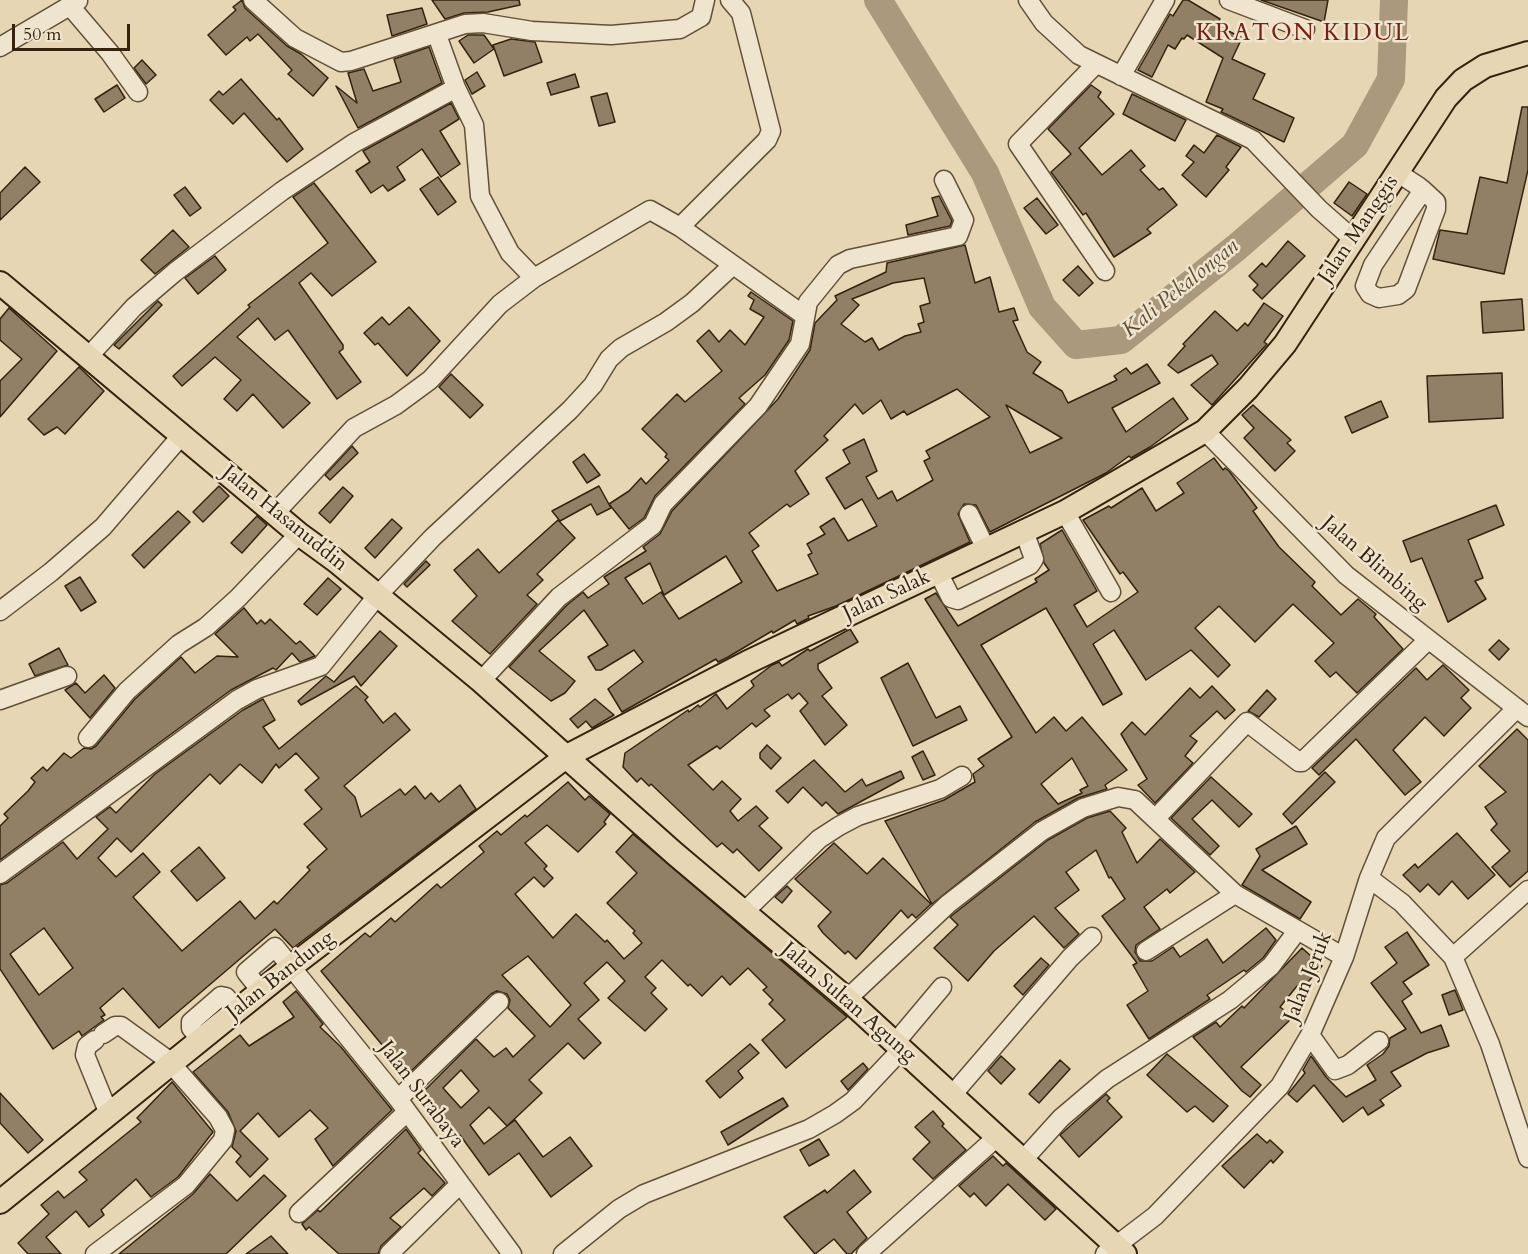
<!DOCTYPE html>
<style>
body{margin:0}
#map{position:relative;width:1528px;height:1254px;overflow:hidden;background:#e7d6b4;font-family:Cardo,serif}
canvas{display:block}
.scale{position:absolute;left:12px;top:24px;width:118px;height:27px;box-sizing:border-box;border:3px solid #34230f;border-top:0;padding-left:8px;font-size:18px;line-height:21px;white-space:nowrap;color:#34230f;-webkit-text-stroke:4px #efe4ce;paint-order:stroke}
</style>
<div id="map">
<canvas width="1528" height="1254"></canvas>
<div class="scale">50 m</div>
</div>
<script>
const c = document.querySelector('canvas').getContext('2d');
c.lineJoin = 'round';
const poly = rows => new Path2D(rows.map(r => 'M' + r).join(''));
function stroke(path, color, width, dash) { c.strokeStyle = color; c.lineWidth = width; c.lineCap = dash ? 'butt' : 'round'; c.setLineDash(dash || []); c.stroke(path); }
function fillPath(path, color) { c.fillStyle = color; c.fill(path, 'evenodd'); }
function write(font, color, halo, rows, align = 'center') {
  c.font = font + ' Cardo,serif'; c.lineWidth = 5; c.setLineDash([]); c.textBaseline = 'middle'; c.strokeStyle = halo; c.fillStyle = color; for (const [text, x, y, turn = 0] of rows) {
    c.save(); c.translate(x, y); c.rotate((+turn || 0) * Math.PI / 180); c.textAlign = isNaN(turn) ? turn : align; if (halo) c.strokeText(text, 0, 0); c.fillText(text, 0, 0); c.restore();
  }
}
stroke(poly([
 [878,0,985,173,1042,307,1076,345,1121,340,1237,247,1355,145,1391,79,1394,0]
]), '#aa997c', 28);
const building = poly([
 [242,0,245,8,287,46,301,54,328,78,313,96,288,74,292,70,258,34,250,41,247,37,226,55,208,35,236,10,233,7,242,0],
 [432,0,519,0,520,5,488,12,464,13,445,19,432,0],
 [1183,0,1188,0,1220,19,1217,25,1242,38,1232,59,1265,74,1253,99,1294,118,1284,142,1230,116,1221,112,1223,109,1206,102,1223,58,1187,35,1184,39,1182,38,1175,49,1168,45,1152,77,1138,70,1170,14,1173,16,1183,0],
 [1261,0,1328,0,1324,22,1261,0],
 [422,8,427,24,392,36,387,15,422,8],
 [468,35,484,35,494,49,474,63,459,41,468,35],
 [511,39,535,42,542,62,504,76,493,45,511,39],
 [429,47,442,83,358,128,336,86,357,103,348,73,364,69,373,91,401,82,394,59,429,47],
 [142,60,156,75,146,84,134,68,142,60],
 [477,72,485,86,472,94,465,80,477,72],
 [575,74,579,87,551,95,547,83,575,74],
 [241,79,277,120,279,118,303,149,287,162,244,113,233,124,210,100,219,91,223,95,241,79],
 [117,85,125,98,104,112,95,99,117,85],
 [1091,85,1101,92,1098,97,1114,114,1079,148,1102,175,1131,150,1145,166,1140,170,1159,190,1163,188,1177,205,1147,229,1151,233,1114,257,1086,213,1083,215,1051,172,1071,154,1048,129,1091,85],
 [607,93,615,122,599,126,591,97,607,93],
 [1132,94,1186,120,1175,141,1123,114,1132,94],
 [451,103,459,119,440,131,460,164,441,177,422,149,397,167,405,180,388,191,383,185,371,193,356,171,370,162,363,151,451,103],
 [1522,107,1528,107,1528,170,1504,274,1433,259,1440,230,1467,234,1480,177,1507,183,1522,107],
 [1217,135,1241,147,1226,167,1229,170,1206,197,1182,175,1194,162,1186,156,1194,145,1204,153,1217,135],
 [25,167,40,182,0,220,0,193,25,167],
 [438,177,456,202,438,215,420,189,438,177],
 [1349,182,1367,194,1352,216,1334,203,1349,182],
 [314,183,376,262,332,296,311,273,299,283,343,345,343,349,339,352,361,382,337,399,288,330,275,340,258,318,237,337,310,403,283,428,253,394,237,411,224,399,241,380,215,357,182,386,173,376,250,307,248,305,328,243,293,197,314,183],
 [185,187,201,208,190,216,174,195,185,187],
 [939,196,952,221,950,226,908,235,906,225,938,216,932,198,939,196],
 [1037,198,1058,225,1046,234,1024,208,1037,198],
 [173,230,189,247,155,274,141,260,173,230],
 [1288,241,1305,256,1262,299,1253,290,1258,285,1249,276,1262,263,1266,267,1288,241],
 [965,245,975,283,990,277,999,312,1014,308,1018,320,1013,321,1027,352,1041,362,1033,373,1062,391,1068,403,1117,380,1114,376,1126,368,1131,374,1147,364,1160,383,1112,408,1126,432,1173,398,1188,419,1150,447,1131,458,1129,456,1106,473,990,532,976,505,964,504,958,514,970,542,836,606,808,616,809,618,797,624,795,620,773,633,772,631,728,657,718,662,716,659,622,712,608,689,643,662,634,650,601,670,596,670,588,657,608,645,584,610,539,651,575,681,565,693,551,701,509,667,567,605,583,592,588,598,609,584,604,577,646,551,643,547,660,534,672,511,778,399,810,350,815,323,837,300,835,296,886,272,887,263,965,245],
 [924,278,930,303,920,306,924,322,918,324,921,332,905,336,879,350,872,338,865,342,841,324,859,305,852,299,893,283,924,278],
 [957,389,990,417,926,451,930,458,924,461,933,480,897,501,892,491,878,499,866,477,877,471,864,439,843,450,850,463,826,478,845,509,862,499,877,526,848,541,834,518,820,527,825,534,807,544,812,553,808,555,818,574,777,591,752,551,759,546,749,533,787,504,790,507,809,494,795,471,828,440,824,436,855,404,863,414,881,400,891,419,904,411,907,415,957,389],
 [1006,405,1062,438,1030,453,1006,405],
 [726,556,742,582,679,619,661,592,643,604,625,578,650,563,664,595,726,556],
 [215,256,226,270,198,294,185,278,215,256],
 [1078,266,1093,283,1079,296,1063,280,1078,266],
 [751,292,793,321,789,340,765,375,739,398,745,404,655,496,644,518,629,529,609,504,629,491,641,478,646,484,669,460,665,457,667,454,642,429,677,394,685,402,722,371,697,341,709,330,719,342,730,330,745,345,764,317,750,309,754,300,748,296,751,292],
 [1522,299,1524,330,1483,333,1481,302,1522,299],
 [158,301,162,305,119,349,114,345,158,301],
 [1264,303,1283,316,1264,342,1267,344,1212,405,1191,385,1218,364,1212,355,1178,373,1168,365,1185,346,1183,344,1215,311,1237,331,1245,323,1248,326,1264,303],
 [409,307,440,341,407,376,378,343,375,345,364,333,382,317,389,325,409,307],
 [9,308,57,351,0,417,0,381,22,359,0,340,0,319,9,308],
 [79,367,104,391,65,434,57,427,44,435,28,419,79,367],
 [1502,373,1503,418,1429,422,1427,376,1502,373],
 [451,374,483,405,470,418,439,387,451,374],
 [1381,401,1388,417,1352,433,1345,417,1381,401],
 [1253,405,1291,440,1287,443,1295,451,1275,471,1244,438,1254,428,1242,415,1253,405],
 [352,446,358,453,330,480,325,475,352,446],
 [584,454,600,475,587,483,573,462,584,454],
 [1214,458,1223,470,1225,468,1229,471,1257,508,1253,511,1279,547,1315,582,1312,586,1341,615,1358,599,1376,614,1374,617,1403,649,1357,693,1336,672,1330,677,1315,661,1334,643,1293,604,1255,642,1219,606,1195,628,1230,665,1218,677,1191,650,1146,680,1114,630,1093,644,1122,694,1103,705,1046,608,981,645,1036,733,1054,717,1066,731,1082,717,1127,770,1105,785,1107,789,1078,798,1035,822,932,904,885,821,944,800,975,782,973,774,984,766,978,759,1012,737,925,599,936,593,958,626,1037,582,1035,579,1049,570,1044,563,1040,544,1062,530,1097,591,1074,605,1087,627,1138,592,1123,572,1120,574,1083,520,1109,506,1111,508,1142,488,1156,511,1184,493,1177,483,1214,458],
 [1072,758,1088,786,1080,790,1082,793,1058,804,1041,784,1072,758],
 [219,486,229,496,203,522,193,512,219,486],
 [599,486,611,508,597,515,591,504,560,521,552,511,599,486],
 [343,487,353,496,330,523,319,513,343,487],
 [1496,505,1504,525,1468,540,1483,578,1475,581,1486,599,1448,622,1422,558,1411,562,1403,541,1496,505],
 [178,511,190,522,144,568,132,555,178,511],
 [257,516,267,525,242,553,231,543,257,516],
 [392,519,402,528,375,558,365,548,392,519],
 [558,520,575,538,537,574,543,580,527,595,537,604,490,654,452,621,477,596,454,570,478,549,499,573,558,520],
 [426,561,430,565,407,587,404,584,426,561],
 [80,577,96,602,81,611,65,586,80,577],
 [328,578,341,589,317,615,304,604,328,578],
 [244,608,257,624,261,620,265,624,270,619,296,644,300,641,315,656,300,662,292,653,276,670,273,668,231,690,0,860,0,826,8,818,4,814,28,791,35,782,31,778,43,767,47,771,64,753,71,758,84,748,91,749,96,746,135,699,181,657,195,673,217,656,238,657,215,634,244,608],
 [850,629,858,642,818,664,818,669,832,688,822,696,847,725,825,745,800,711,808,703,799,693,792,699,788,694,764,710,770,716,756,727,752,723,720,749,717,746,688,765,713,790,722,781,741,799,730,811,738,821,756,806,768,818,759,826,782,848,759,871,737,849,733,853,722,843,717,847,651,784,649,786,641,778,637,782,623,767,625,753,688,710,689,712,698,705,700,707,716,694,727,709,754,686,751,681,772,665,779,662,782,666,808,649,810,651,850,629],
 [380,631,397,646,361,686,354,676,301,705,298,701,326,676,334,682,380,631],
 [1499,640,1509,649,1499,660,1489,650,1499,640],
 [59,648,68,665,35,676,29,664,59,648],
 [908,663,936,718,960,706,967,720,913,746,881,678,908,663],
 [1443,665,1469,690,1461,698,1471,708,1444,736,1425,717,1393,750,1421,782,1405,795,1356,739,1319,775,1312,768,1416,668,1427,680,1443,665],
 [104,675,115,688,90,718,65,690,76,683,85,693,104,675],
 [356,686,368,697,365,700,383,723,395,713,410,730,344,786,355,797,361,817,400,789,405,795,415,786,425,799,431,793,439,802,460,785,476,809,293,948,275,929,159,1028,123,988,100,1008,105,1015,101,1017,104,1020,82,1036,79,1031,53,1049,0,969,0,885,7,883,63,842,77,859,108,829,96,817,110,807,116,813,155,774,243,710,263,699,275,720,263,727,279,749,356,686],
 [296,753,319,778,305,790,322,809,304,824,327,849,307,867,310,870,277,904,274,901,255,919,240,901,182,951,133,897,160,872,143,853,116,877,98,858,117,838,131,852,210,774,220,784,240,764,262,783,276,764,279,768,296,753],
 [44,928,73,968,39,995,10,954,44,928],
 [1212,686,1235,710,1225,719,1217,711,1190,736,1197,741,1185,756,1193,763,1155,803,1138,785,1147,779,1121,734,1132,722,1145,735,1190,688,1200,698,1212,686],
 [1267,690,1276,699,1259,717,1248,711,1267,690],
 [595,699,614,715,592,728,586,721,578,728,570,719,595,699],
 [1517,729,1528,740,1528,871,1510,887,1492,867,1510,851,1491,830,1497,824,1485,807,1506,792,1479,766,1517,729],
 [767,745,781,758,771,769,760,758,760,753,767,745],
 [923,751,935,775,923,780,912,757,923,751],
 [814,760,845,792,862,779,866,786,901,771,904,778,838,814,826,802,822,806,803,787,788,803,776,791,814,760],
 [1325,772,1335,782,1292,824,1283,814,1325,772],
 [1211,777,1252,814,1239,827,1212,800,1192,819,1219,846,1210,855,1171,818,1211,777],
 [568,782,585,800,589,796,610,814,604,822,606,824,578,852,547,825,525,843,547,866,544,869,553,878,544,887,534,877,515,894,553,938,576,914,605,942,607,940,624,959,642,943,633,933,635,931,607,903,637,873,616,852,633,834,847,1017,786,1068,762,1040,785,1020,769,1004,773,1000,763,990,767,987,748,968,730,985,722,976,702,996,690,984,688,986,662,960,645,977,656,988,651,993,667,1009,645,1031,608,998,625,981,607,962,584,983,599,1000,578,1019,601,1043,584,1059,568,1043,529,1080,542,1093,507,1126,489,1107,470,1125,484,1144,515,1120,543,1157,570,1137,592,1166,551,1197,519,1153,489,1175,460,1135,458,1137,420,1095,476,1039,494,1057,506,1048,513,1057,535,1036,508,1008,510,1000,507,994,497,991,491,994,407,1075,321,971,365,933,370,937,391,918,395,922,437,884,441,888,484,852,479,846,497,831,501,835,525,815,527,817,568,782],
 [528,956,571,1005,550,1027,502,975,528,956],
 [461,1070,479,1091,461,1108,443,1088,461,1070],
 [1110,811,1126,828,1122,832,1137,863,1160,839,1195,872,1170,893,1167,889,1144,907,1160,929,1136,945,1135,952,1140,961,1152,961,1173,947,1180,957,1207,939,1223,963,1266,928,1276,940,1263,958,1246,972,1244,970,1207,995,1210,999,1149,1039,1127,1005,1148,991,1133,965,1137,963,1102,916,1125,899,1111,877,1109,878,1096,850,1066,872,1079,890,1055,908,1079,934,1064,948,1034,916,994,951,968,981,934,948,958,925,950,917,955,913,1048,840,1087,818,1110,811],
 [1296,826,1307,844,1262,870,1311,902,1300,919,1242,885,1260,856,1256,849,1296,826],
 [1457,833,1495,875,1468,899,1452,881,1439,895,1428,884,1420,892,1403,875,1415,864,1418,868,1457,833],
 [834,843,867,874,883,858,931,904,916,918,912,914,908,918,901,910,856,959,848,951,845,954,823,933,818,926,831,912,795,879,834,843],
 [199,847,225,878,197,901,171,871,199,847],
 [787,886,792,891,782,903,775,897,787,886],
 [1407,932,1429,965,1403,982,1412,994,1402,1001,1421,1033,1441,1025,1449,1046,1427,1053,1391,1072,1401,1086,1380,1100,1384,1105,1368,1115,1363,1107,1343,1122,1314,1085,1297,1102,1288,1094,1305,1073,1303,1070,1311,1056,1326,1077,1346,1097,1376,1080,1367,1065,1383,1054,1389,1046,1390,1038,1406,1029,1371,983,1397,963,1385,947,1407,932],
 [1302,948,1322,966,1301,990,1297,986,1280,1007,1293,1017,1241,1067,1261,1085,1250,1097,1242,1091,1193,1037,1216,1022,1220,1027,1242,1006,1244,1008,1302,948],
 [1041,958,1049,965,1023,995,1014,986,1041,958],
 [1455,990,1463,1010,1449,1015,1442,995,1455,990],
 [296,991,323,1024,320,1027,341,1047,392,1110,333,1166,315,1139,328,1128,310,1110,279,1137,258,1113,240,1131,268,1159,250,1177,236,1162,241,1156,232,1147,236,1131,228,1112,193,1072,240,1035,249,1046,294,1017,283,1002,296,991],
 [750,1044,759,1053,738,1071,743,1078,720,1098,706,1081,750,1044],
 [1167,1054,1228,1106,1213,1122,1195,1106,1187,1112,1147,1075,1167,1054],
 [1001,1056,1015,1069,1001,1084,988,1071,1001,1056],
 [1060,1060,1070,1069,1039,1103,1029,1094,1060,1060],
 [863,1063,868,1069,848,1090,841,1081,863,1063],
 [172,1082,213,1132,178,1177,151,1197,136,1179,101,1210,104,1215,89,1227,76,1211,46,1237,61,1254,28,1254,18,1243,49,1214,41,1205,58,1191,64,1198,87,1180,79,1172,141,1122,137,1118,172,1082],
 [0,1093,43,1140,28,1153,0,1123,0,1093],
 [1106,1094,1110,1098,1107,1101,1122,1117,1079,1157,1060,1135,1106,1094],
 [783,1098,788,1106,728,1145,721,1132,783,1098],
 [933,1111,944,1124,942,1126,966,1150,933,1179,913,1159,930,1142,915,1127,933,1111],
 [406,1129,421,1150,418,1153,445,1183,432,1196,424,1188,390,1218,401,1227,381,1246,378,1254,339,1254,309,1227,306,1230,302,1224,318,1210,320,1212,406,1129],
 [1257,1134,1267,1143,1270,1140,1283,1152,1273,1163,1271,1160,1244,1188,1222,1166,1257,1134],
 [819,1139,829,1155,809,1166,800,1150,819,1139],
 [993,1156,1003,1166,1006,1163,1056,1209,1045,1220,1008,1184,986,1206,974,1193,970,1197,959,1186,993,1156],
 [854,1170,871,1192,847,1212,867,1238,851,1254,847,1254,834,1239,815,1254,784,1217,825,1190,827,1193,854,1170],
 [210,1174,237,1201,264,1175,286,1196,226,1254,119,1254,193,1194,210,1174],
 [271,1236,288,1254,246,1254,271,1236]
]);
fillPath(building, '#918065');
stroke(building, '#34230f', 1.5);
const minor = poly([
 [253,0,295,38,341,62,351,61,465,24,483,23,532,31,611,35,680,29,701,17,705,0],
 [1028,0,1044,23,1079,55,1253,140,1319,209,1353,239],
 [1229,0,1305,29],
 [70,6,110,53,138,92],
 [437,35,456,88,474,125,480,196,510,253,534,278,650,210,680,227,805,316],
 [0,47,78,1],
 [1096,64,1018,144,1105,271],
 [1121,76,1165,0],
 [1398,173,1418,186,1423,190,1436,202,1436,209,1406,289,1398,295,1379,298,1370,294,1365,286,1373,265,1423,190],
 [680,227,767,140,771,131,741,13,730,0],
 [89,356,134,307,175,272,282,191,354,143,456,88],
 [1205,431,1346,575,1528,717],
 [1065,512,1111,592],
 [275,513,354,428,396,405,430,380,500,304,534,278],
 [969,514,986,549],
 [938,572,951,598,958,600,1030,565,1034,559,1024,531],
 [0,611,51,572,103,527,181,436],
 [481,681,559,597,653,525,663,504,758,406,800,344,808,302,838,265,850,259,958,236,964,220,944,180],
 [0,700,67,676],
 [88,738,127,691,179,644,206,627,238,598,299,534],
 [1156,818,1247,722,1299,762,1302,762,1428,640],
 [0,874,237,700,257,689,321,666,378,595,433,537,570,410,593,385,609,359,621,348,666,322,692,303,733,265],
 [1369,878,1402,903,1453,957,1490,1044,1528,1158],
 [744,912,819,839,839,826,858,816,940,789,962,776],
 [1146,951,1235,894],
 [1453,957,1528,890],
 [261,991,246,972,275,947,398,1099,512,1254],
 [847,999,948,904,1042,831,1083,808,1118,797,1135,800,1235,894,1344,957],
 [1310,1035,1335,1070,1348,1065,1379,1041],
 [95,1040,87,1046,85,1055,109,1114],
 [201,1040,191,1028,191,1022,221,996,226,997,237,1010],
 [895,1043,942,987],
 [953,1094,1070,958,1092,937],
 [398,1099,499,1002],
 [1023,1160,1061,1118,1107,1079,1230,1000,1271,966,1297,931],
 [299,1213,407,1112],
 [95,1254,186,1185,223,1140,225,1130,218,1117,168,1060,121,1026,115,1026,103,1034],
 [389,1254,460,1184],
 [563,1254,619,1209,644,1194,809,1129,835,1114,853,1101,901,1050],
 [866,1254,997,1137],
 [1105,1254,1155,1216,1280,1086,1310,1035,1344,957,1369,878,1386,838,1517,708]
]);
const major = poly([
 [0,283,299,534,336,561,481,681,674,853,847,999,1125,1254],
 [0,1202,292,966,567,756,748,662,1065,512,1205,431,1248,388,1285,344,1446,98,1463,80,1485,66,1528,53]
]);
stroke(minor, '#615038', 21);
stroke(major, '#34230f', 26);
stroke(minor, '#efe4ce', 18);
stroke(major, '#e7d6b4', 22);
write('21px', '#34230f', '#efe4ce', [
 ["Jalan Manggis",1359,230,-56],
 ["Jalan Hasanuddin",284,519,39],
 ["Jalan Blimbing",1374,564,41],
 ["Jalan Salak",887,596,-25],
 ["Jalan Bandung",281,976,-38],
 ["Jalan Jeruk",1309,977,-68],
 ["Jalan Sultan Agung",848,1003,41],
 ["Jalan Surabaya",421,1095,53]
]);
write('italic 22px', '#5d4c35', '#efe4ce', [
 ["Kali Pekalongan",1181,289,-39]
]);
c.letterSpacing = '1.5px';
write('24px', '#7a1f14', '#efe4ce', [
 ["KRATON KIDUL",1303,34]
]);
c.letterSpacing = '0px';
</script>
